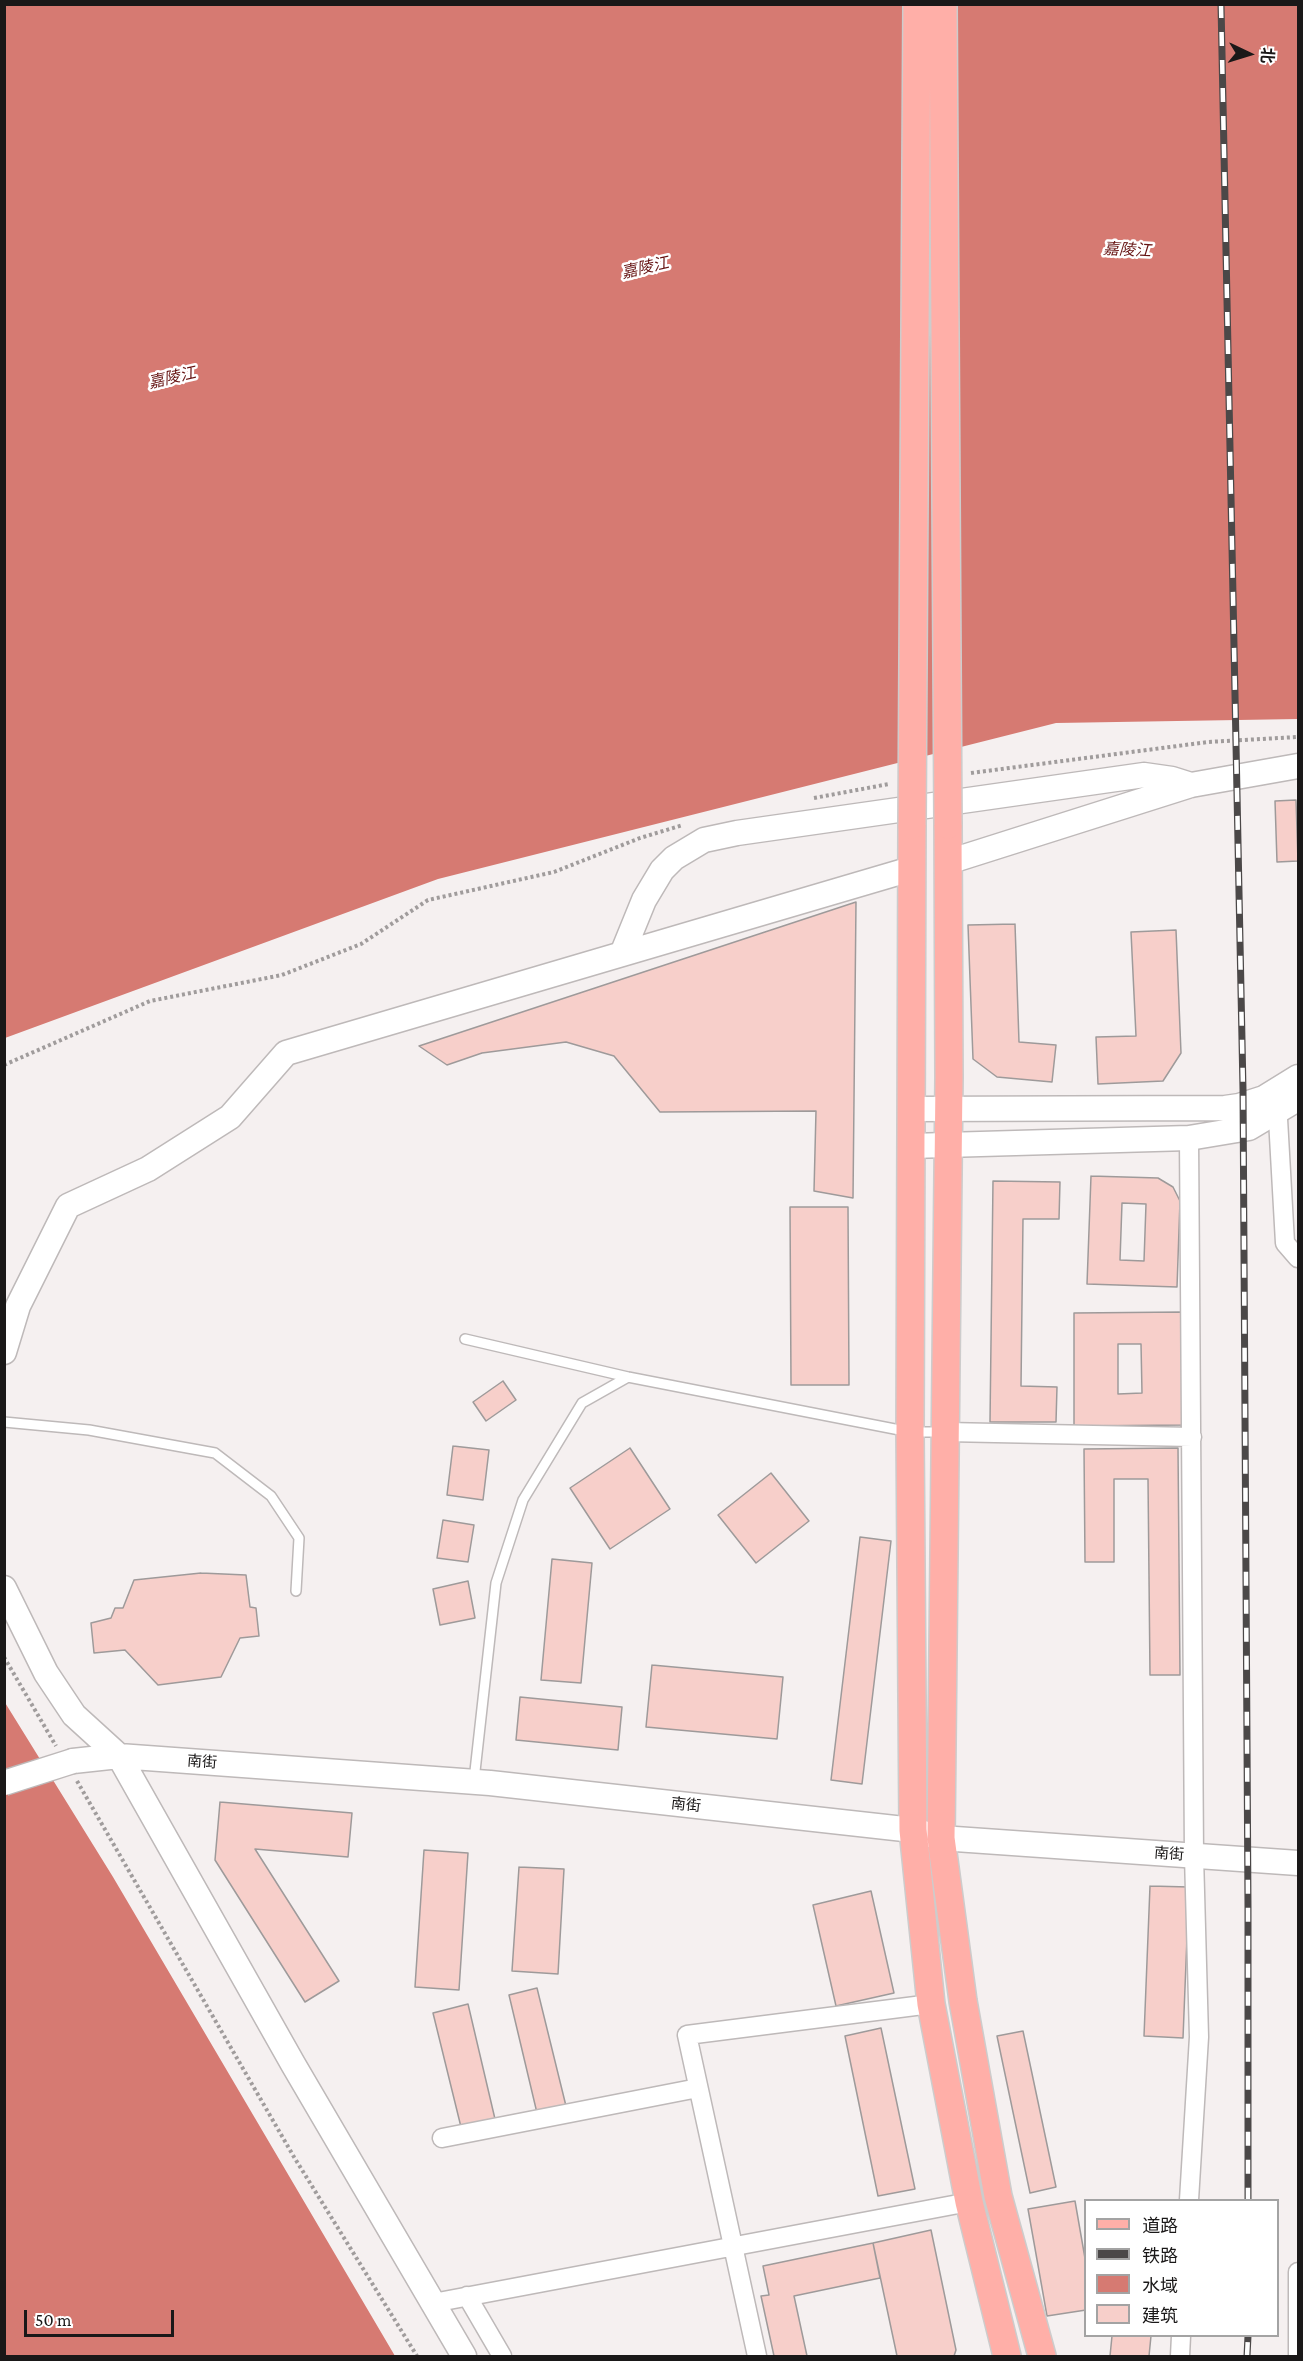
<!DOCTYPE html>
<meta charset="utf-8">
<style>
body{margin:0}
#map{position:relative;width:1303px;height:2361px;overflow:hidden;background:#f5f0f0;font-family:"Crimson Pro","Noto Sans SC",serif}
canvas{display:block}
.frame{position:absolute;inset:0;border:6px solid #1a1818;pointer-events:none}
.legend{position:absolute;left:1084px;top:2199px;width:195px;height:138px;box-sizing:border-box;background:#fff;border:2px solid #a3a3a3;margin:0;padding:8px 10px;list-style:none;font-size:18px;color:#1a1818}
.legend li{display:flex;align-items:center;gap:12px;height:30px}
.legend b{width:30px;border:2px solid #a3a3a3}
.north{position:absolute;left:1219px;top:24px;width:60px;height:60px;-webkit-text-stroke:4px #fff;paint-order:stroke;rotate:94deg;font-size:16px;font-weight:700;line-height:24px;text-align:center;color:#1a1818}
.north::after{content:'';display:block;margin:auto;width:21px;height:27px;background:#1a1818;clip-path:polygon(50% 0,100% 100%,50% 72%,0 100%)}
.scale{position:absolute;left:24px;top:2310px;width:150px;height:27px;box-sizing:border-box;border:3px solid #1a1818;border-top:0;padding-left:8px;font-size:18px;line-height:21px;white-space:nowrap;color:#1a1818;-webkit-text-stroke:4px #fff;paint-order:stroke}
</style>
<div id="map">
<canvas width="1303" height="2361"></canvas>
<div class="frame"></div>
<ul class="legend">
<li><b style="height:8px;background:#ffafa8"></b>道路</li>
<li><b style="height:8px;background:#4b4848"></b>铁路</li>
<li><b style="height:16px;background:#d67a72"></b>水域</li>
<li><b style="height:16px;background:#f7cfca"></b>建筑</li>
</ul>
<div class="north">北</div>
<div class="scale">50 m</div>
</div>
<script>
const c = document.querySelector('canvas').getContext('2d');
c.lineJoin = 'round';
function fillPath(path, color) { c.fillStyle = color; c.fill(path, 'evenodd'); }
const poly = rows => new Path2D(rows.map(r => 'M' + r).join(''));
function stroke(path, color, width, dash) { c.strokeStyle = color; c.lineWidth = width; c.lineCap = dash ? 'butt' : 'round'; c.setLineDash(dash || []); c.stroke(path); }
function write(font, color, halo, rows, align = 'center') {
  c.font = font + ' "Crimson Pro","Noto Sans SC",serif'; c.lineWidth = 5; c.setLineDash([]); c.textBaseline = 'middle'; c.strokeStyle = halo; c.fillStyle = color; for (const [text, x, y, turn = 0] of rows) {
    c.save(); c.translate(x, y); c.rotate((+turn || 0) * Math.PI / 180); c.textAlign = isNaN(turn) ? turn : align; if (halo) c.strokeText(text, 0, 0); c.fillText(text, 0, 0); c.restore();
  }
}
fillPath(poly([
 [5,5,1298,5,1298,719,1056,723,438,879,5,1038],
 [4,1701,113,1877,395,2356,5,2356]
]), '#d67a72');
const building = poly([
 [1296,800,1298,861,1277,862,1275,801,1296,800],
 [856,902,853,1198,814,1191,816,1111,660,1112,614,1056,566,1042,482,1053,447,1065,419,1046,856,902],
 [1015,924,1019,1042,1056,1045,1052,1082,997,1077,973,1059,968,925,1015,924],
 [1176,930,1181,1053,1163,1081,1098,1084,1096,1037,1136,1036,1131,932,1176,930],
 [1091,1176,1158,1178,1173,1187,1180,1201,1177,1287,1087,1284,1091,1176],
 [1122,1203,1146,1204,1144,1261,1120,1260,1122,1203],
 [993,1181,1060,1182,1059,1219,1023,1219,1021,1386,1057,1387,1056,1422,990,1422,993,1181],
 [790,1207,848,1207,849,1385,791,1385,790,1207],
 [1183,1312,1184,1425,1074,1426,1074,1313,1183,1312],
 [1118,1344,1141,1344,1142,1393,1118,1394,1118,1344],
 [503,1381,516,1400,486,1421,473,1402,503,1381],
 [453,1446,489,1450,483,1500,447,1495,453,1446],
 [630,1448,670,1509,610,1549,570,1488,630,1448],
 [1178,1448,1180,1675,1150,1675,1148,1479,1114,1479,1114,1562,1085,1562,1084,1449,1178,1448],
 [771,1473,809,1521,756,1563,718,1515,771,1473],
 [443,1520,474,1525,468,1562,437,1558,443,1520],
 [860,1537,891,1541,862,1784,831,1780,860,1537],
 [552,1559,592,1563,581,1683,541,1680,552,1559],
 [201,1573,246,1575,250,1607,256,1608,259,1636,240,1638,221,1677,158,1685,125,1650,94,1653,91,1623,111,1618,115,1608,123,1608,134,1580,201,1573],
 [468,1581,475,1618,440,1625,433,1589,468,1581],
 [652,1665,783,1677,777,1739,646,1727,652,1665],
 [520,1697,622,1707,618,1750,516,1740,520,1697],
 [220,1802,352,1813,348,1857,255,1849,339,1981,305,2002,215,1860,220,1802],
 [424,1850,468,1853,459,1990,415,1987,424,1850],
 [519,1867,564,1869,558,1974,512,1971,519,1867],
 [1150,1886,1189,1887,1183,2038,1144,2036,1150,1886],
 [871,1891,894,1993,836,2006,813,1905,871,1891],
 [537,1988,566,2106,537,2113,509,1995,537,1988],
 [468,2004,495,2119,461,2127,433,2013,468,2004],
 [881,2028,915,2189,878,2196,845,2036,881,2028],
 [1023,2031,1056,2187,1030,2193,997,2036,1023,2031],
 [1075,2201,1086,2264,1086,2310,1047,2316,1028,2209,1075,2201],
 [931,2230,956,2350,954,2356,897,2356,873,2243,931,2230],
 [873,2243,880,2278,794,2296,807,2356,774,2356,761,2296,769,2295,763,2266,873,2243],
 [1112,2336,1151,2336,1149,2356,1110,2356,1112,2336]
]);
fillPath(building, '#f7cfca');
stroke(building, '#9e9a9a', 1.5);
const lane = poly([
 [465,1339,628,1377,910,1432,944,1432],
 [4,1422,89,1430,215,1453,271,1496,299,1538,296,1591],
 [474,1780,496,1583,523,1500,582,1403,628,1377]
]);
const street = poly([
 [1277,1101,1285,1243,1298,1258],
 [946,1432,1192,1437],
 [442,2138,698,2088],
 [1189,2200,1199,2037,1194,1856,1189,1138],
 [467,2296,502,2356],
 [433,2303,969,2202],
 [757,2356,687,2035,931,2004],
 [1180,2356,1181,2336],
 [1298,2356,1298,2272]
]);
const secondary = poly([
 [948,862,1191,785,1298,766],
 [622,954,644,900,662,870,674,858,704,840,737,833,1144,775,1172,779,1191,785],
 [911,1109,1225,1108,1239,1106,1264,1098,1298,1077],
 [911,1146,1189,1138,1249,1128,1296,1100,1298,1094],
 [4,1352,18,1306,68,1206,148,1169,230,1117,286,1053,911,869],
 [4,1588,46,1673,74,1715,119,1756,293,2064,464,2356],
 [73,1761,119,1756,490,1783,913,1830,941,1838,1298,1863]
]);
const primary = poly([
 [912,825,910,1432,913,1830,931,2004,969,2202,1007,2356],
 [948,825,949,1078,941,1838,963,2001,998,2196,1042,2356]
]);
stroke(lane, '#beb9b9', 12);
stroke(street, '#beb9b9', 21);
stroke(secondary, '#beb9b9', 27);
stroke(primary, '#cdcccc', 30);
stroke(poly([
 [971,773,1208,742,1298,737],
 [814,798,889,784],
 [4,1065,150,1001,282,975,361,944,428,900,554,872,640,838,683,825],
 [4,1657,56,1746],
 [77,1781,294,2157,417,2356]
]), '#a09c9c', 4, [3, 3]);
stroke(lane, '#fff', 9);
stroke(street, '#fff', 18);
stroke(secondary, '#fff', 24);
stroke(primary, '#ffafa8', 27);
const rail = poly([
 [1221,4,1243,1089,1248,1907,1248,2200],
 [1247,2356,1248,2336]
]);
stroke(rail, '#4b4848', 7);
stroke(rail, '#fff', 4.5, [14]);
const secondaryBridge = poly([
 [4,1783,73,1761]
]);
const primaryBridge = poly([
 [943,4,948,825],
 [912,825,917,4]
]);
stroke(secondaryBridge, '#beb9b9', 27, []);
stroke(primaryBridge, '#cdcccc', 30, []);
stroke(secondaryBridge, '#fff', 24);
stroke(primaryBridge, '#ffafa8', 27);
write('15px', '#1a1818', '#fff', [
 ["南街",202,1762,4],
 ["南街",686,1805,6],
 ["南街",1169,1854,4]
]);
write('italic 16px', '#661413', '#fff', [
 ["嘉陵江",1127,250,3],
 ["嘉陵江",645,268,-13],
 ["嘉陵江",172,378,-13]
]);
</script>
